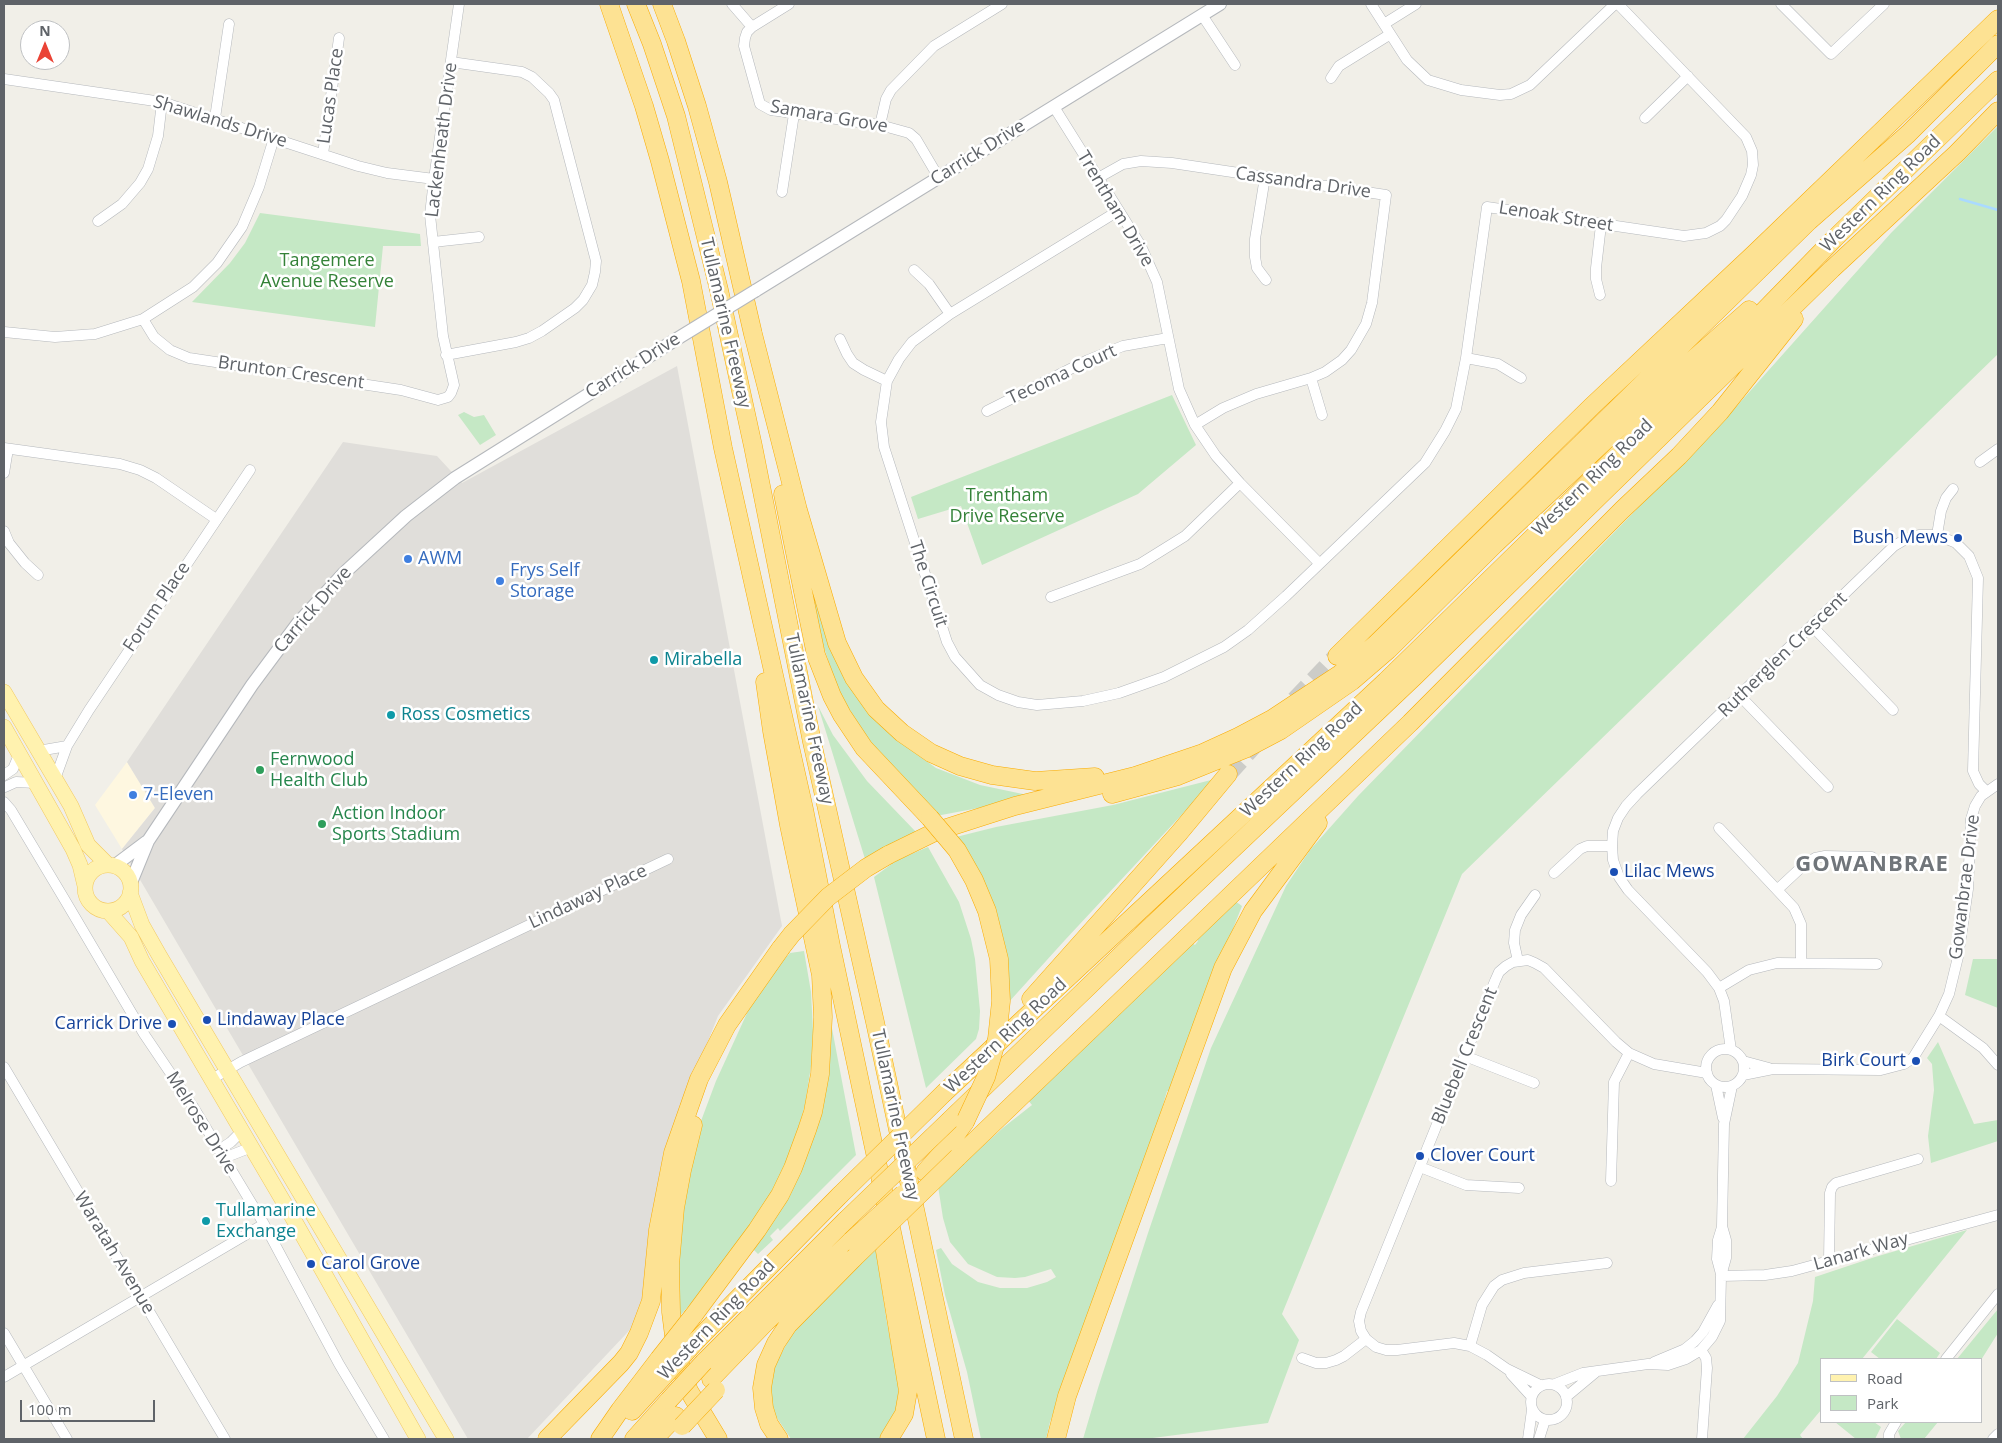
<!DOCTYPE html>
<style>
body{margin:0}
#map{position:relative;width:2002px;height:1443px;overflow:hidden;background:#f1efe8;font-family:"Open Sans",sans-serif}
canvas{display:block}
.frame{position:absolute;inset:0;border:5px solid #5f6368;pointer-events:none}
.legend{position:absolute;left:1820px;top:1358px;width:162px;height:65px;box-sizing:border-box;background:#fff;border:1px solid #bfc1c3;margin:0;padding:6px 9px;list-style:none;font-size:15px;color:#5f6368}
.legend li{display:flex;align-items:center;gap:10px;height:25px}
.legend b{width:25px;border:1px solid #bfc1c3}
.north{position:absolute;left:20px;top:20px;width:50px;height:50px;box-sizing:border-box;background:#fff;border:1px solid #bfc1c3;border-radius:50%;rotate:0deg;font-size:14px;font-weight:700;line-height:20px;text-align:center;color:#5f6368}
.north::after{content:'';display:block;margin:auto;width:18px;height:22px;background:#ea4335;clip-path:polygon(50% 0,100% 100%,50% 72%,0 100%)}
.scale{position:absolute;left:20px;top:1400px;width:135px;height:22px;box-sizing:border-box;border:2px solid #5f6368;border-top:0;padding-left:6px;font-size:15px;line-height:18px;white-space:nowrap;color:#5f6368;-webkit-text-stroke:4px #fff;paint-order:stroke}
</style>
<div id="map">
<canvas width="2002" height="1443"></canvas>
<div class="frame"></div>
<ul class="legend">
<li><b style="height:6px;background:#fff2af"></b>Road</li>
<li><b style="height:14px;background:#c5e8c5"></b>Park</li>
</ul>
<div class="north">N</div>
<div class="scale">100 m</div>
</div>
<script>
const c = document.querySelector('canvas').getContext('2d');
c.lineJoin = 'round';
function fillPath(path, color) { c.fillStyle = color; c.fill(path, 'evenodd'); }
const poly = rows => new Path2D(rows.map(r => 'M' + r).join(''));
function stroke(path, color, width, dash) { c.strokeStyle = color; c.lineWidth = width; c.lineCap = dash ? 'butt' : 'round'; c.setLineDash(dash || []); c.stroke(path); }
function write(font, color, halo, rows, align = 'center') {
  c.font = font + ' "Open Sans",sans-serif'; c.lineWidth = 5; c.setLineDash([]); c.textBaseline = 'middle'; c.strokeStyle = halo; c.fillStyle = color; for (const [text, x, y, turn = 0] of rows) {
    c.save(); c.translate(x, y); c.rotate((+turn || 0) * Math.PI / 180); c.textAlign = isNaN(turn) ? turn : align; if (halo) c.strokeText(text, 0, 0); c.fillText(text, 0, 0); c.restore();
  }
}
fillPath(poly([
 [127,762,155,808,122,849,95,805]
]), '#fef7e0');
fillPath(poly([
 [677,366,782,926,718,1016,669,1139,652,1233,642,1317,527,1439,468,1439,122,849,155,808,127,762,343,442,437,456,462,483]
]), '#e0deda');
fillPath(poly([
 [1998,126,1998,354,1462,874,1282,1314,1299,1340,1268,1423,1145,1439,1083,1439,1098,1388,1148,1233,1211,1048,1286,886,1310,850,1358,796,1735,408,1891,233],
 [260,213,420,234,421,246,383,246,375,327,192,302,230,263,245,243],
 [1172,395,1196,445,1138,494,982,565,961,506,918,519,911,497],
 [464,412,474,417,484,415,496,435,480,445,458,415],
 [818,591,896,739,936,768,980,785,1037,797,936,816,874,748,843,704,817,627,811,592],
 [818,706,833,735,867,781,916,832,865,859],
 [1215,779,1065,940,1008,1003,956,837,996,827,1113,805],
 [928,847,959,902,971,939,975,959,980,1011,979,1029,976,1039,926,1088,874,877,897,860],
 [1235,901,1242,906,1198,1017,1172,1092,1167,1091,1154,1137,1050,1422,1046,1439,981,1439,967,1372,945,1295,936,1250,941,1248,952,1264,978,1282,1000,1288,1027,1288,1047,1282,1056,1277,1051,1269,1025,1277,1015,1278,997,1277,968,1264,950,1242,943,1218,938,1186,1004,1127,1032,1105,1027,1099,1191,942,1195,945,1198,941,1196,938],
 [804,951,811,992,813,1031,811,1066,805,1105,791,1153,770,1201,741,1245,679,1317,677,1296,679,1231,690,1166,701,1121,716,1081,748,1011,764,984,783,960,790,953],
 [1973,959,1998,959,1998,1008,1965,995],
 [830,1018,856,1155,780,1231,778,1228,770,1236,773,1240,758,1254,753,1249,778,1213],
 [1938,1042,1974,1124,1998,1120,1998,1141,1931,1163,1928,1136,1934,1090,1932,1064,1927,1058],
 [1967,1230,1862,1359,1821,1359,1821,1410,1800,1435,1803,1439,1743,1439,1777,1396,1798,1363,1813,1301,1815,1277,1875,1257],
 [876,1250,887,1323,899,1384,897,1406,894,1419,882,1439,791,1439,775,1415,770,1399,770,1384,776,1363,796,1327,855,1265],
 [1998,1309,1998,1333,1981,1360,1957,1359],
 [1897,1319,1940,1353,1936,1359,1880,1359,1871,1352],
 [1835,1422,1874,1422,1881,1427,1875,1439,1856,1439],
 [1906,1422,1938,1422,1924,1439,1901,1439,1898,1431]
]), '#c5e8c5');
stroke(poly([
 [1960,199,1998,210]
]), '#aadaff', 2.5);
stroke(poly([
 [1295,700,1337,656],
 [1228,774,1256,743]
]), '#ccccc8', 18, [18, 9]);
const minor = poly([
 [732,4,752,27],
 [789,4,752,27,747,32,745,38,744,46,760,104,771,110,880,125,909,133,916,139,939,178],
 [1371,4,1407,60,1428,80,1461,90,1500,95,1511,94,1530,85,1615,4],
 [1781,4,1831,54,1884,4],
 [1202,15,1235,65],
 [1384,24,1416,4],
 [1331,78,1339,66,1389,35],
 [4,79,162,102,358,166,387,173,434,179],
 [1054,107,1141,246,1157,282,1179,389,1195,425,1216,456,1240,483,1319,563],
 [215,118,229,24],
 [1645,118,1688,76],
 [880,125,886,99,891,90,934,46,1002,4],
 [323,154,339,38],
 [1265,177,1255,239,1255,257,1257,268,1266,280],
 [1098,178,1123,164,1141,161,1172,163,1386,195,1372,303,1366,324,1351,350,1342,360,1325,372,1311,378,1256,394,1223,408,1195,425],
 [782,192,794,114],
 [1118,211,950,314,912,342,899,359,887,381,881,422,884,447,947,642,955,657,980,685,998,695,1018,702,1037,705,1083,701,1119,693,1164,677,1224,647,1248,630,1286,596,1425,463,1445,431,1456,409,1466,358,1487,207,1684,236,1706,233,1720,226,1726,220,1742,196,1751,175,1753,165,1752,151,1746,137,1618,4],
 [98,221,122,204,140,183,148,169,158,136,162,102],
 [433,242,479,237],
 [914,270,929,284,950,314],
 [1600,295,1596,279,1596,268,1601,225],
 [143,319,154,337,170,350,189,358,401,390,438,400,448,397,451,393,454,385,443,336,430,215,434,179,459,4],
 [4,332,55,337,95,334,143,319,193,287,217,263,242,227,259,187,274,138],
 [840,339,847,354,853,363,864,370,887,381],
 [446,355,516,342,529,338,542,331,575,308,583,300,592,285,595,272,596,261,554,100,549,93,532,77,522,72,451,62],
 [1466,358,1498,364,1521,378],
 [1311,378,1322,415],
 [987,411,1088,360,1123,346,1168,338],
 [4,448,120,464,140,470,156,478,216,519],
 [1980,462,1998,449],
 [4,473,8,449],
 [4,531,9,543,25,563,38,575],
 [1937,535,1941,511,1946,498,1953,489],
 [1051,597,1140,564,1185,536,1240,483],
 [1812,626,1893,710],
 [1740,696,1828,787],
 [38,751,67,746],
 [4,775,13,769,19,755],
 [55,779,67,746,89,710,250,470],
 [5,787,16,782,36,783],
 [4,802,11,810,66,902,144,1034,194,1108,264,1224,339,1364,384,1439],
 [1719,828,1794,908,1801,924,1801,963],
 [1554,873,1580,849,1587,846,1612,846],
 [1778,889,1806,863,1815,858,1825,856,1872,857],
 [1518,961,1514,943,1515,930,1521,915,1535,895],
 [1719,988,1749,970,1777,963,1877,964],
 [1939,1016,1983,1048,1998,1065],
 '1706 1068a19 19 0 1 1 38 0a19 19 0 1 1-38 0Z',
 [1731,1050,1724,1001,1719,988,1707,972,1628,890,1619,877,1613,860,1612,846,1613,831,1618,818,1626,806,1637,794,1894,546,1906,539,1919,535,1937,535,1956,543,1969,556,1978,578,1973,771,1979,784,1986,791],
 [1465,1056,1534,1083],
 [1743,1061,1769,1068],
 [4,1067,225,1439],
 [1743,1075,1773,1069,1881,1070,1904,1064,1913,1058,1939,1016,1949,994,1958,957,1968,889,1971,819,1975,806,1981,796,1998,784],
 [212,1079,241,1062,668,859],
 [1716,1085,1723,1118],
 [219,1150,231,1142,242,1131],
 [224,1158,252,1147],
 [1420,1167,1466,1185,1519,1188],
 [1611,1181,1614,1082,1629,1053],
 [1829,1261,1830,1193,1832,1187,1836,1183,1918,1159],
 [1721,1274,1717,1259,1718,1240,1722,1227],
 [1721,1276,1765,1275,1792,1271,1998,1215],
 [4,1333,67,1439],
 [1470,1346,1482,1305,1494,1286,1502,1280,1524,1273,1607,1263],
 [1701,1350,1706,1358,1707,1368,1702,1439],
 [1302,1358,1316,1363,1326,1363,1336,1360,1344,1356,1366,1339],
 [1946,1359,1998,1294],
 [1654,1362,1685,1349,1695,1341,1703,1332,1718,1305],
 [1511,1374,1531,1396],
 [4,1377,264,1224],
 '1531 1402a18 18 0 1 1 36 0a18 18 0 1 1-36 0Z',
 [1555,1384,1583,1373,1648,1364,1668,1365,1686,1359,1701,1350,1712,1337,1720,1321,1721,1276,1726,1258,1726,1240,1722,1226,1724,1124,1732,1086],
 [1540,1385,1507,1369,1487,1355,1470,1346,1454,1343,1397,1350,1386,1350,1376,1347,1366,1339,1361,1331,1359,1321,1361,1312,1495,981,1499,972,1506,966,1513,962,1528,960,1535,963,1544,968,1616,1042,1629,1053,1654,1064,1707,1073],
 [1566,1397,1596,1372],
 [1528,1439,1532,1410],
 [1539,1439,1545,1420],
 [1889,1439,1889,1434,1896,1422],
 [1993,1439,1998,1434]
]);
const tertiary = poly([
 [755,291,1220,4],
 [114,866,146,842],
 [130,885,148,841,252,685,298,623,343,574,406,516,455,478,675,340]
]);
const primary = poly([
 [4,692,71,806,88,845,108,865],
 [4,727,73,849,80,865,85,886],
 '85 888a23 23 0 1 1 46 0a23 23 0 1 1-46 0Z',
 [130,893,142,925,159,955,446,1439],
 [108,911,131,937,142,961,286,1206,418,1439]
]);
const motorway = poly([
 [609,4,644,106,660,161,691,281,723,448,804,809,831,946,936,1439],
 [636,4,652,44,676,116,719,290,753,446,812,742,875,1022,964,1439],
 [662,4,676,41,697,106,718,182,753,334,798,510,837,643,854,678,876,709,902,733,931,753,960,766,992,775,1035,781,1095,777],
 [783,494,816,655,832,696,842,715,864,748,930,818],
 [1337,656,1591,407,1755,253,1998,19],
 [1112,794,1178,776,1245,749,1281,730,1352,681,1388,650,1494,545,1671,379,1749,310],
 [888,855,937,831,1015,806,1135,776,1203,753,1238,737,1272,719,1340,674,1376,644,1809,221,1908,134,1998,44],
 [1031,999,1179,833,1228,774],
 [944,1093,1386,681,1752,323,1834,239,1998,80],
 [950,1120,1145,932,1414,677,1832,269,1957,153,1998,111],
 [693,1125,682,1170,675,1208,670,1265,671,1312,675,1344,681,1368,689,1391,718,1439],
 [958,1157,1410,723,1622,510,1679,456,1720,412,1794,319],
 [925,1172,947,1147,965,1122],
 [885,1251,908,1391,904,1414,889,1439],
 [693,1316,757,1230,780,1195,793,1168,807,1130,813,1112,820,1074,823,1017,821,975,789,825,772,731,765,682],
 [698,1339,840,1195],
 [704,1362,846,1220],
 [711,1379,766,1322,851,1241],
 [632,1411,664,1376],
 [547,1439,621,1363,629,1353,639,1333,651,1301,658,1230,673,1153,699,1079,727,1025,781,948],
 [600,1439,620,1410,659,1359],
 [634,1439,669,1400],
 [654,1439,676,1416],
 [779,1439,769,1424,764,1408,762,1388,766,1365,776,1343,788,1325,854,1258],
 [1056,1439,1067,1396,1223,968,1253,911,1318,823]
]);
stroke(minor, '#b5b8bc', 11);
stroke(tertiary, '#b5b8bc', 14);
stroke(primary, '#f2c960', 16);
stroke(motorway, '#f9ab00', 19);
stroke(minor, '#fff', 10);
stroke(tertiary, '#fff', 12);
stroke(primary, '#fff2af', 15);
stroke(motorway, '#fde293', 18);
const tertiaryBridge = poly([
 [675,340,755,291]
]);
const motorwayBridge = poly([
 [930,818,957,850,974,880,987,911,999,959,1001,1001,997,1039,986,1077,965,1122],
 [781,948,792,934,828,897,866,868,888,855],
 [840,1195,944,1093],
 [846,1220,950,1120],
 [851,1241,903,1194],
 [854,1258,958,1157],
 [659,1359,693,1316],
 [664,1376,698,1339],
 [669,1400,704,1362],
 [682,1426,716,1390]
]);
stroke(tertiaryBridge, '#b5b8bc', 14, []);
stroke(motorwayBridge, '#f9ab00', 19, []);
stroke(tertiaryBridge, '#fff', 12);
stroke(motorwayBridge, '#fde293', 18);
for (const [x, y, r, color] of [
 [1958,538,5,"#1a4fb4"],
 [408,559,5,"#3f7fe0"],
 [500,581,5,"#3f7fe0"],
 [654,660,5,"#0f9aa8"],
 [391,715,5,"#0f9aa8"],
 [260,770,5,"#2e9e5b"],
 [133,795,5,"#3f7fe0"],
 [322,824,5,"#2e9e5b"],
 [1614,872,5,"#1a4fb4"],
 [207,1020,5,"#1a4fb4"],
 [172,1024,5,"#1a4fb4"],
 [1916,1061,5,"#1a4fb4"],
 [1420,1156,5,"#1a4fb4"],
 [206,1221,5,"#0f9aa8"],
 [311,1264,5,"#1a4fb4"]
]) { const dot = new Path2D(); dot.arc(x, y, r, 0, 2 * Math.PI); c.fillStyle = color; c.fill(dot); stroke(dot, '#fff', 2); }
write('18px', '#5f6368', '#fff', [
 ["Lucas Place",331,96,-82],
 ["Samara Grove",829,117,10],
 ["Shawlands Drive",220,122,17],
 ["Lackenheath Drive",442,140,-83],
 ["Carrick Drive",978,153,-32],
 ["Cassandra Drive",1303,183,8],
 ["Western Ring Road",1881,194,-44],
 ["Trentham Drive",1115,209,59],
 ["Lenoak Street",1556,217,9],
 ["Tullamarine Freeway",725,323,77],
 ["Carrick Drive",633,366,-32],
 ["Brunton Crescent",291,373,8],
 ["Tecoma Court",1062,375,-25],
 ["Western Ring Road",1593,478,-44],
 ["The Circuit",928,584,72],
 ["Forum Place",157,607,-56],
 ["Carrick Drive",313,610,-49],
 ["Rutherglen Crescent",1783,655,-44],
 ["Tullamarine Freeway",809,719,78],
 ["Western Ring Road",1302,760,-43],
 ["Gowanbrae Drive",1965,887,-83],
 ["Lindaway Place",588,897,-25],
 ["Western Ring Road",1006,1036,-43],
 ["Bluebell Crescent",1465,1056,-68],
 ["Tullamarine Freeway",895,1115,78],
 ["Melrose Drive",201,1123,58],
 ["Lanark Way",1861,1252,-16],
 ["Waratah Avenue",114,1253,59],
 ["Western Ring Road",717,1320,-46]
]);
write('18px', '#348238', '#fff', [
 ["Tangemere",327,261],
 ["Avenue Reserve",327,282],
 ["Trentham",1007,496],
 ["Drive Reserve",1007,517]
]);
write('18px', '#164399', '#fff', [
 ["Bush Mews",1948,538,"right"],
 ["Lilac Mews",1624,872],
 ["Lindaway Place",217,1020],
 ["Carrick Drive",162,1024,"right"],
 ["Birk Court",1906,1061,"right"],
 ["Clover Court",1430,1156],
 ["Carol Grove",321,1264]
], 'left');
write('18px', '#366cbe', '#fff', [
 ["AWM",418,559],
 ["Frys Self",510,571],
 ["Storage",510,592],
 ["7-Eleven",143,795]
], 'left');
write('18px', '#0d838f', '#fff', [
 ["Mirabella",664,660],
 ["Ross Cosmetics",401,715],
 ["Tullamarine",216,1211],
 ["Exchange",216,1232]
], 'left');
write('18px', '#27864d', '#fff', [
 ["Fernwood",270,760],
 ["Health Club",270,781],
 ["Action Indoor",332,814],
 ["Sports Stadium",332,835]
], 'left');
c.letterSpacing = '1px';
write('bold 22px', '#70757a', '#fff', [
 ["GOWANBRAE",1872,865]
]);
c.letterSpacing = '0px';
</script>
